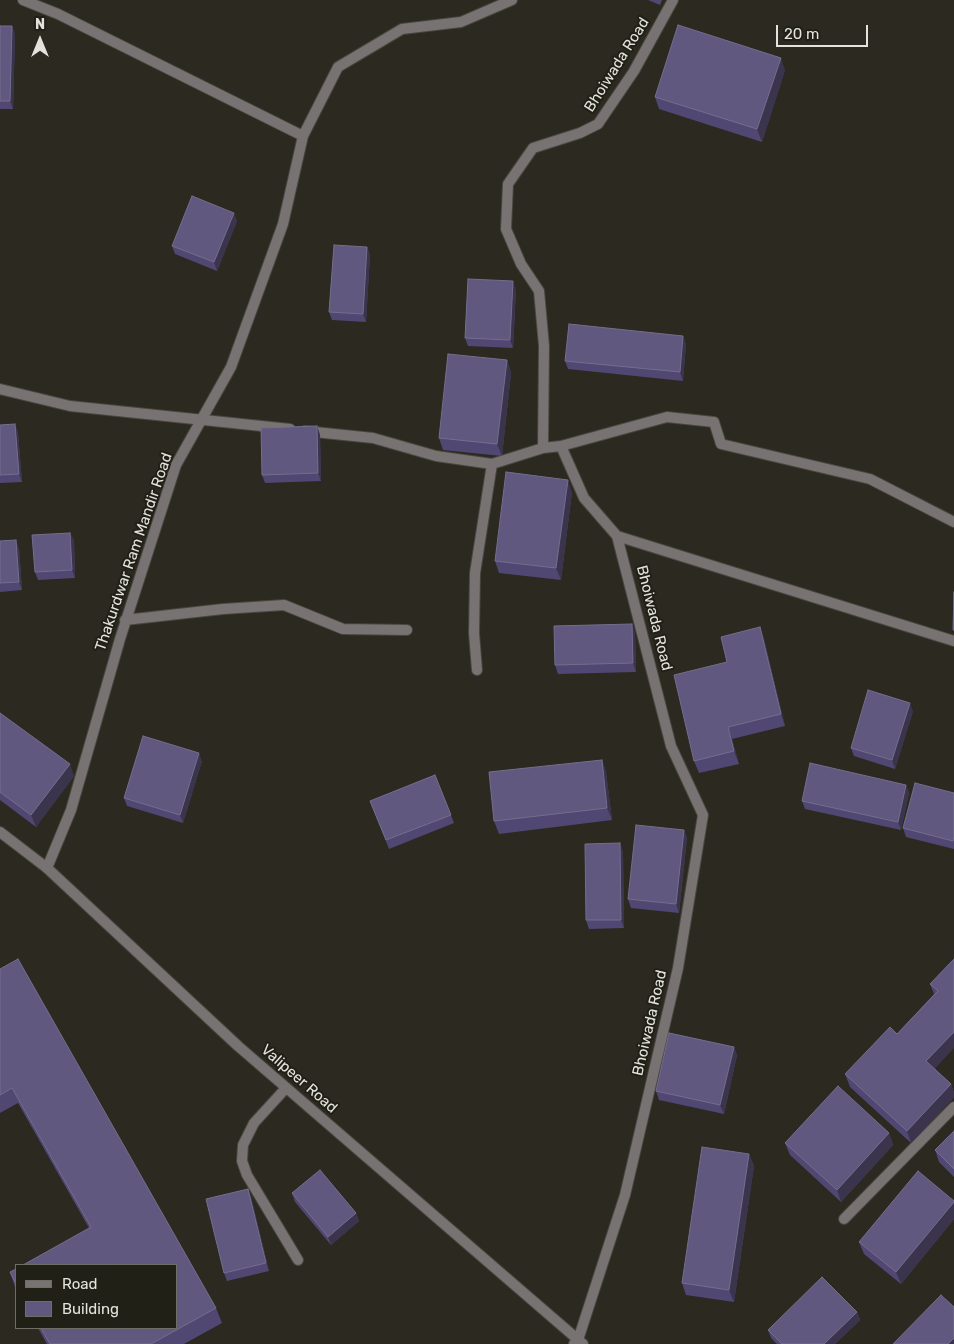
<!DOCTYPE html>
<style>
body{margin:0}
#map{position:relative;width:954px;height:1344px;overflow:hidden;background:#2b2920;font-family:Rubik,sans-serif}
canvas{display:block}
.legend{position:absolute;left:15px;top:1264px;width:162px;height:65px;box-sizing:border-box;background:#212017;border:1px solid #6f6e66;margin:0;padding:6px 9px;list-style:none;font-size:15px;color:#e3e2dc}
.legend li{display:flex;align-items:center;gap:10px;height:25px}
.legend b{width:25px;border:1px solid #6f6e66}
.north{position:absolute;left:15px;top:15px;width:50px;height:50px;-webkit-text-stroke:4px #212017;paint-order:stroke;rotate:0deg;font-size:14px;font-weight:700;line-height:20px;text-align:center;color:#e3e2dc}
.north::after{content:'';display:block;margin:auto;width:18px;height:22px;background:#e3e2dc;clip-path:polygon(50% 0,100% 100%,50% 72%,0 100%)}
.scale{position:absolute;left:776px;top:25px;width:92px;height:22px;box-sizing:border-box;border:2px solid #e3e2dc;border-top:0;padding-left:6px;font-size:15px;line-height:18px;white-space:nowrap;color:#e3e2dc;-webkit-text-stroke:4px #212017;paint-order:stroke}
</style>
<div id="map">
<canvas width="954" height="1344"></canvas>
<ul class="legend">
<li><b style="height:6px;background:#787272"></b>Road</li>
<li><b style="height:14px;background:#60587e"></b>Building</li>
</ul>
<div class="north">N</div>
<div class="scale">20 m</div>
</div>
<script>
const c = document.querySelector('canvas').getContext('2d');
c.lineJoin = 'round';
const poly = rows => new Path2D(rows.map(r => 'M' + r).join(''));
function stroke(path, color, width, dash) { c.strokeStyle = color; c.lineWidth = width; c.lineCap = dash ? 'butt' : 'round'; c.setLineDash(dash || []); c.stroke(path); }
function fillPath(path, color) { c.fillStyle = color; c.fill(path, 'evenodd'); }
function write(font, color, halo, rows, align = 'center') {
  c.font = font + ' Rubik,sans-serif'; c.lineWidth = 4; c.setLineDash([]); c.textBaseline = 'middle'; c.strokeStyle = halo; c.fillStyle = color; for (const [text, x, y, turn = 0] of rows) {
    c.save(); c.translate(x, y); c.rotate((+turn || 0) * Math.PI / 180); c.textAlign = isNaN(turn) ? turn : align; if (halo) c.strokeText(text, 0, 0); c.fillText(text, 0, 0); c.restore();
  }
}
const minor = poly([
 [23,0,58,14,303,136],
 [0,389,70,406,290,429],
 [305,431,373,438,436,456,492,464,543,448,561,446,584,498,617,536,671,746,703,815,678,968,625,1195,578,1340,574,1344],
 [561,446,667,417,714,422,721,444,870,479,954,522],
 [543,448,544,346,539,291,521,264,506,229,508,184,533,148,580,133,598,124,634,71,673,0],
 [617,536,954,641],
 [125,620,223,609,284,605,343,629,407,630],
 [477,670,474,633,475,573,492,464],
 [47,868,71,810,120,639,176,465,231,367,283,224,303,136,338,67,402,29,461,22,512,0],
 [286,1088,254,1123,243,1145,242,1161,247,1175,298,1260],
 [844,1219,954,1107]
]);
const tertiary = poly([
 [0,832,47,868,238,1046,583,1344]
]);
stroke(minor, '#48473e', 12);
stroke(tertiary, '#48473e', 12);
stroke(minor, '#787272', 10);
stroke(tertiary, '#787272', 10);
fillPath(poly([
 [648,0,662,0,660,5],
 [0,26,12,26,15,35,13,109,0,109],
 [785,70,762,142,659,109,655,97],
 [237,221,217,271,175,254,172,246],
 [367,247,370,255,366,322,332,320,329,312],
 [516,290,513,348,468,346,465,338],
 [683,336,686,344,683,381,568,369,565,361],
 [507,360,511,373,502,456,443,450,439,438],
 [15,424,18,433,22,482,0,483,0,425],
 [317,426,320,435,321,481,265,483,262,475],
 [572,492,561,580,499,573,495,561],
 [70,533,74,541,75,578,38,580,35,572],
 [0,541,19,548,22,590,0,592],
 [632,624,635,633,636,672,558,674,555,665],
 [760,627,764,639,785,726,732,739,739,764,699,773,694,761,727,662],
 [913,711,895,769,854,756,851,748],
 [0,713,74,776,36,827,0,800],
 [602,760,606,772,612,820,499,834,494,821],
 [202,761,183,823,127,806,124,798],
 [435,775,454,823,389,849,370,801],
 [906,785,909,793,901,830,805,809,802,801],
 [954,793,954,849,906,837,903,828],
 [684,830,687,838,679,913,631,908,628,899],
 [623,851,624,928,589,929,586,920],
 [954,959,935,1069,951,1084,954,1093,954,1097,911,1143,850,1087,845,1074,897,1034,934,994,930,984],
 [0,969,216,1308,222,1323,184,1344,47,1344,38,1328,176,1328,89,1228,18,1103,0,1113],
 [734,1047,737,1055,724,1114,659,1100,656,1091],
 [954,1131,954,1177,939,1162,935,1150],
 [889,1133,893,1145,841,1202,790,1155,785,1143],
 [749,1154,754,1166,734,1302,686,1295,682,1283],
 [248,1189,251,1197,269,1271,227,1281,224,1273],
 [292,1193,356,1213,359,1221,331,1245,295,1202],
 [954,1201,954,1219,901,1284,864,1254,859,1242],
 [16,1269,16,1290,10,1272],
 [857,1312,860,1320,835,1344,777,1344,771,1338,768,1330]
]), '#504873');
fillPath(poly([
 [12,26,15,35,13,109,10,101],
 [781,58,785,70,762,142,757,129],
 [234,213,237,221,217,271,214,262],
 [367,247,370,255,366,322,363,314],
 [513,281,516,290,513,348,510,340],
 [683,336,686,344,683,381,680,372],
 [507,360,511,373,502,456,497,444],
 [15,424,18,433,22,482,19,474],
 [317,426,320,435,321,481,318,473],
 [568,480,572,492,561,580,556,568],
 [70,533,74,541,75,578,72,570],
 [16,540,19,548,22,590,19,582],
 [632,624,635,633,636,672,633,663],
 [760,627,764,639,785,726,781,714],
 [910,703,913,711,895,769,892,760],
 [728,727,732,739,739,764,734,751],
 [199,753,202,761,183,823,180,815],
 [602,760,606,772,612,820,607,808],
 [70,764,74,776,36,827,31,815],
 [906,785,909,793,901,830,898,822],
 [684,830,687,838,679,913,676,904],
 [620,843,623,851,624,928,621,920],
 [954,1032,954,1048,931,1073,926,1061],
 [734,1047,737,1055,724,1114,720,1105],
 [951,1084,954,1093,954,1097,911,1143,907,1131],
 [889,1133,893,1145,841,1202,837,1190],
 [749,1154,754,1166,734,1302,729,1290],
 [248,1189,251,1197,269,1271,266,1263],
 [954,1202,954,1219,901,1284,896,1272],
 [356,1213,359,1221,331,1245,328,1237],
 [857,1312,860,1320,835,1344,824,1344],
 [954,1338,954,1344,948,1344]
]), '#3b344d');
const building = poly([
 [678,25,781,58,757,129,655,97,678,25],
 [0,26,12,26,10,101,0,101,0,26],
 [192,196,234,213,214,262,172,246,192,196],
 [334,245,367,247,363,314,329,312,334,245],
 [468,279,513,281,510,340,465,338,468,279],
 [569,324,683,336,680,372,565,361,569,324],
 [448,354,507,360,497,444,439,438,448,354],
 [15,424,19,474,0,475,0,425,15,424],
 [317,426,318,473,262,475,261,428,317,426],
 [506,472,568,480,556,568,495,561,506,472],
 [70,533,72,570,35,572,32,535,70,533],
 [16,540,19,582,0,583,0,541,16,540],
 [954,592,954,630,953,630,954,592],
 [632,624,633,663,555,665,554,626,632,624],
 [760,627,781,714,728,727,734,751,694,761,674,675,727,662,721,637,760,627],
 [868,690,910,703,892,760,851,748,868,690],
 [0,713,70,764,31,815,0,792,0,713],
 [143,736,199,753,180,815,124,798,143,736],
 [602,760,607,808,494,821,489,772,602,760],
 [810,763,906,785,898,822,802,801,810,763],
 [435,775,451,815,386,840,370,801,435,775],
 [915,783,954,793,954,836,953,841,903,828,915,783],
 [636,825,684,830,676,904,628,899,636,825],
 [620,843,621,920,586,920,585,844,620,843],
 [18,959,216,1308,151,1344,50,1344,41,1328,176,1328,176,1265,23,1265,91,1227,12,1088,0,1095,0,969,18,959],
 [954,959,954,1032,926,1061,951,1084,907,1131,845,1074,890,1027,897,1034,938,991,930,984,954,959],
 [669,1033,734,1047,720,1105,656,1091,669,1033],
 [838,1086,889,1133,837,1190,785,1143,838,1086],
 [954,1131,954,1169,935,1150,954,1131],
 [702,1147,749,1154,729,1290,682,1283,702,1147],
 [320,1170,356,1213,328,1237,292,1193,320,1170],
 [918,1171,954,1201,954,1202,896,1272,859,1242,918,1171],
 [248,1189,266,1263,224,1273,206,1199,248,1189],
 [16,1269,16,1284,10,1272,16,1269],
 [822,1277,857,1312,824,1344,782,1344,768,1330,822,1277],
 [941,1295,954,1307,954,1338,948,1344,893,1344,941,1295]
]);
fillPath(building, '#60587e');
stroke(building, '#746e8d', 1);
write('15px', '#e3e2dc', '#212017', [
 ["Bhoiwada Road",617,65,-58],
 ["Thakurdwar Ram Mandir Road",134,552,-71],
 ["Bhoiwada Road",654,618,76],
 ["Bhoiwada Road",650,1023,-77],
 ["Valipeer Road",299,1079,41]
]);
</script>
